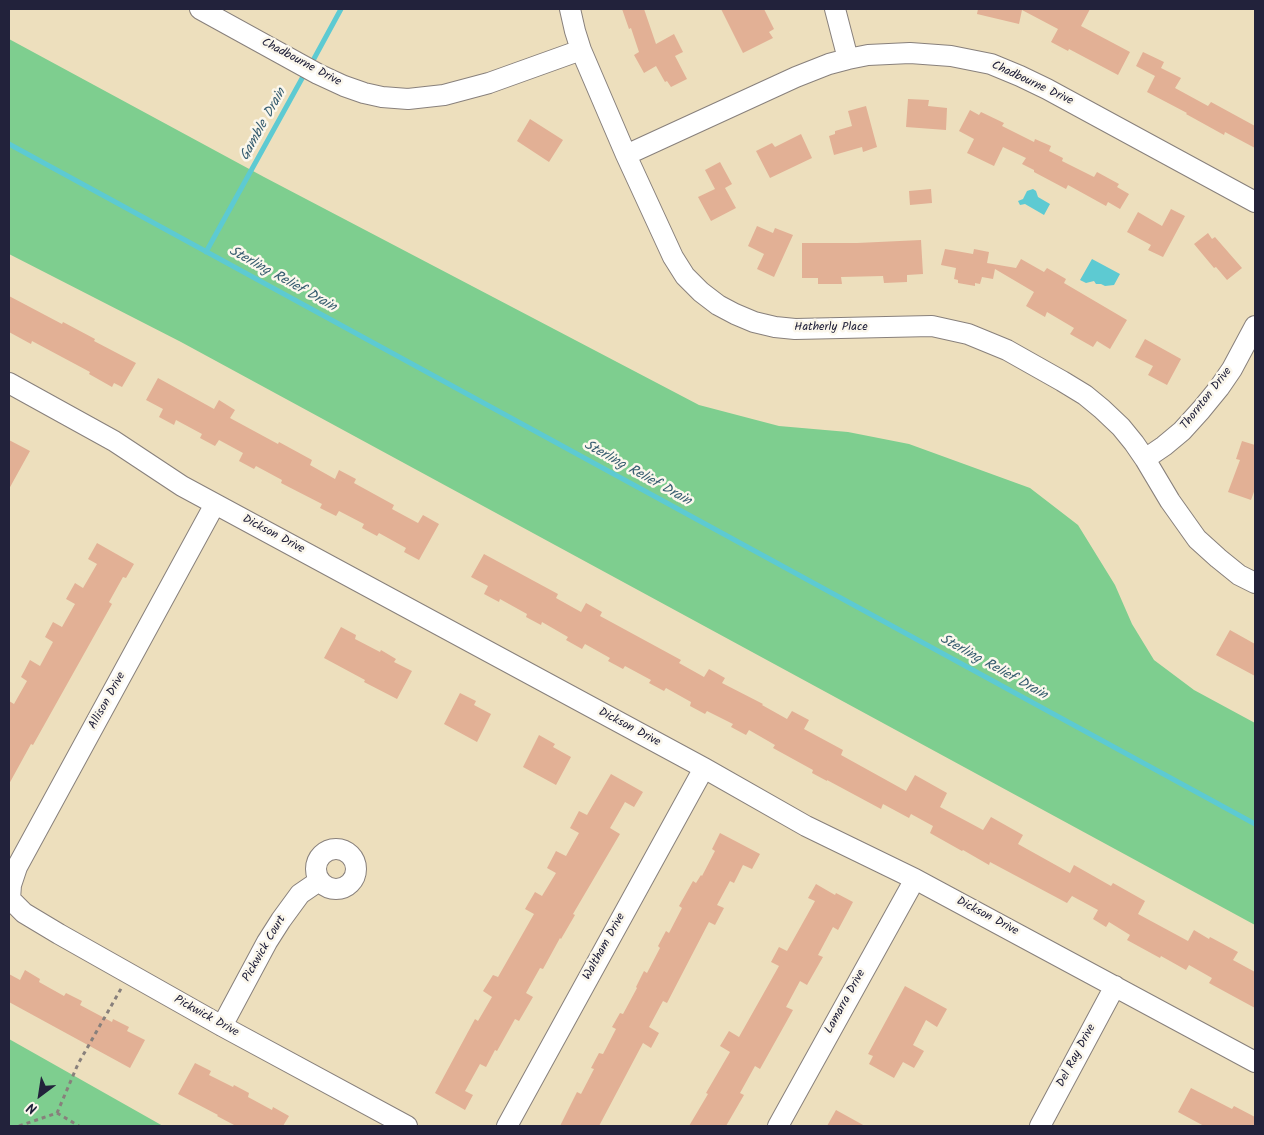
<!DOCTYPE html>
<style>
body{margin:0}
#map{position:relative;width:1264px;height:1135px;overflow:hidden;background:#eddfbd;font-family:Kalam,sans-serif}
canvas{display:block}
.frame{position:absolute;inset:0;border:10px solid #22223b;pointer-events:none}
.north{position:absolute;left:15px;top:1070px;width:50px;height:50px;-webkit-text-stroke:4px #fbf7ec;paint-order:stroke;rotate:211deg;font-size:14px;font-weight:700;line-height:20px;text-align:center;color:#22223b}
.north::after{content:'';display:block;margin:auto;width:18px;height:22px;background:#22223b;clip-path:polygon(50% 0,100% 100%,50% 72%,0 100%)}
</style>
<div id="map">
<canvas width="1264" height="1135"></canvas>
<div class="frame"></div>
<div class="north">N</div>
</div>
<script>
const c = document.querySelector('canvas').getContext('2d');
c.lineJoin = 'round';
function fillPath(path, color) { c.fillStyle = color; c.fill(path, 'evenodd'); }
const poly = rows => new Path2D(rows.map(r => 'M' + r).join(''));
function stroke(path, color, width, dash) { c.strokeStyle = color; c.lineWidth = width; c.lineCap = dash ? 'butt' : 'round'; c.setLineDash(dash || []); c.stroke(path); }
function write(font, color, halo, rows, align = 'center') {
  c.font = font + ' Kalam,sans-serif'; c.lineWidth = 5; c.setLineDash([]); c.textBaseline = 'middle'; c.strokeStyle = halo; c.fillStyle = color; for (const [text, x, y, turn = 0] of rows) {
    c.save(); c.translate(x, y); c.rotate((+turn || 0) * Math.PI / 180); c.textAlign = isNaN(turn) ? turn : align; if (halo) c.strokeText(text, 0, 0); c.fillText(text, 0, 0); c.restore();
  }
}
fillPath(poly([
 [9,39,264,177,699,405,779,426,848,432,909,444,1030,488,1078,525,1115,585,1132,624,1154,660,1194,690,1255,723,1255,925,181,342,9,254],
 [9,1039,163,1126,9,1126]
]), '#7ece8f');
fillPath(poly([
 [1033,189,1036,191,1038,197,1050,204,1044,215,1025,204,1020,205,1018,201,1023,199,1027,191],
 [1092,259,1120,274,1114,285,1105,286,1101,284,1096,284,1094,281,1086,283,1080,280]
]), '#5dcad2');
stroke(poly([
 [310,66,341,9],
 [9,144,1255,824],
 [206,252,305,73]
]), '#5dcad2', 5);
fillPath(poly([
 [622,9,644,9,656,44,674,34,683,52,675,56,687,79,671,87,667,81,665,82,656,66,644,73,634,55,639,52,631,28,629,29],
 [721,9,764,9,774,29,769,32,773,38,743,53],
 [978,9,1090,9,1081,26,1130,52,1118,75,1069,49,1068,51,1051,42,1058,29,1022,10,1019,24,977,14],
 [1143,52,1164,62,1161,68,1181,78,1175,88,1208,106,1211,102,1255,126,1255,148,1225,132,1224,135,1186,114,1187,113,1147,92,1155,76,1136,66],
 [908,99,929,100,928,106,947,108,946,130,906,127],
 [866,106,877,147,863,152,862,147,834,155,829,136,835,134,835,131,852,126,848,111],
 [970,110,979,115,981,112,1004,123,1002,126,1034,142,1035,139,1051,146,1049,151,1063,158,1062,161,1094,177,1097,172,1119,184,1117,187,1129,194,1120,209,1108,202,1106,206,1068,185,1066,189,1034,172,1034,170,1022,164,1026,158,1003,147,994,166,967,153,974,139,959,131],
 [530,119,563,140,549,162,517,141],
 [801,134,812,158,770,178,756,151,772,143,775,147],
 [720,162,732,184,725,188,736,208,711,221,698,197,715,189,705,170],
 [931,189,932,203,910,205,909,191],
 [1171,209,1185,216,1163,257,1148,250,1151,245,1127,232,1138,212,1162,226],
 [757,226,773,233,775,228,793,235,774,277,757,269,764,254,748,246],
 [1208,233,1212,239,1215,237,1242,268,1227,280,1216,267,1214,268,1194,244],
 [921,240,923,274,907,275,907,282,884,283,883,276,841,277,842,284,818,284,818,278,802,278,802,243,857,243],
 [945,249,973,254,974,249,989,252,987,263,1016,268,1021,259,1044,272,1047,268,1066,279,1064,283,1127,320,1110,349,1097,341,1093,347,1070,334,1074,328,1047,312,1045,317,1026,306,1034,292,995,269,993,279,982,277,980,284,975,283,975,286,958,283,958,280,954,279,956,268,941,265],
 [9,296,62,324,63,322,95,339,94,341,136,363,122,387,114,383,112,387,89,374,90,372,32,341,31,344,9,332],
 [1145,339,1181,359,1167,385,1148,375,1153,366,1135,357],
 [158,378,214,409,219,400,235,410,230,418,278,444,279,442,312,460,310,465,335,479,339,470,356,479,354,483,394,505,392,509,418,523,423,515,439,524,419,560,404,552,406,548,379,533,377,536,362,528,364,524,339,511,336,516,320,508,322,504,281,483,282,480,256,466,254,469,239,461,243,453,219,440,215,446,200,438,202,434,176,420,174,425,159,417,163,409,146,400],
 [9,440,30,451,9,489],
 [1242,441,1255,445,1255,489,1251,500,1228,492,1240,460,1236,459],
 [97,543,134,564,126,578,123,577,109,602,112,604,33,745,31,744,9,784,9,701,14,704,27,681,21,677,30,660,40,666,53,642,45,637,53,622,62,627,75,604,66,599,75,583,83,588,97,564,88,559],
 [484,554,558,594,556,598,581,612,586,603,602,612,600,616,681,660,679,663,704,677,709,669,725,678,722,683,763,704,762,705,787,719,792,711,809,720,804,729,843,750,841,755,906,791,915,775,947,793,940,807,983,830,991,817,1023,835,1018,844,1070,873,1074,865,1111,886,1113,883,1145,901,1138,914,1188,941,1194,930,1209,939,1210,937,1238,952,1233,960,1255,972,1255,1008,1209,983,1212,978,1189,965,1186,970,1161,956,1160,958,1127,940,1130,935,1109,922,1106,927,1093,919,1098,910,1072,896,1067,903,990,862,989,865,963,850,962,851,930,833,933,826,911,814,909,818,883,804,881,809,827,780,827,781,812,773,813,770,773,748,775,745,749,730,746,735,731,727,733,724,707,711,705,714,690,706,691,702,666,688,664,691,649,683,651,680,625,666,623,669,608,661,610,658,585,644,582,649,566,640,568,637,542,622,541,625,526,617,527,614,500,599,499,602,484,594,488,586,471,577],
 [341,627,356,635,355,639,380,652,381,650,396,659,394,662,412,671,397,699,364,682,365,680,324,658],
 [1230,630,1255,644,1255,676,1216,655],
 [460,693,476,701,474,705,491,714,477,742,444,724],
 [539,735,555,744,553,747,571,757,556,785,523,767],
 [611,774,643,792,634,807,625,802,610,828,620,834,573,914,575,915,561,939,560,938,543,969,540,968,526,993,533,997,519,1021,515,1019,497,1051,495,1050,486,1067,480,1064,465,1091,473,1095,465,1110,435,1093,475,1019,478,1021,492,997,483,991,493,975,498,977,534,914,525,909,535,892,542,896,556,873,547,868,556,851,566,856,579,833,570,828,579,811,587,815],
 [720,833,760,854,752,869,743,865,734,883,730,881,717,905,724,908,715,925,709,922,667,1003,663,1001,649,1027,659,1033,651,1048,643,1043,599,1126,560,1126,577,1092,581,1094,594,1069,591,1068,599,1053,603,1054,616,1029,612,1027,620,1013,623,1014,637,988,636,987,644,971,647,973,660,948,658,946,666,931,669,933,682,908,679,906,693,881,696,883,701,875,702,876,715,851,712,849],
 [816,884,835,895,836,893,853,902,838,930,833,927,818,955,823,957,807,985,800,981,786,1007,793,1010,760,1069,755,1066,740,1093,744,1095,726,1126,689,1126,708,1094,706,1093,730,1052,720,1046,729,1031,739,1037,779,966,771,962,779,947,787,951,815,901,808,898],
 [25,970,40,979,39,982,64,996,66,993,82,1001,80,1005,112,1022,113,1019,129,1027,127,1031,145,1040,130,1068,9,1002,9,974,20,980],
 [905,986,947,1009,937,1027,926,1020,913,1045,924,1051,914,1068,903,1062,894,1078,869,1064,873,1056,868,1054],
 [195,1063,211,1071,209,1075,233,1087,234,1085,249,1093,248,1097,272,1110,273,1107,289,1116,283,1126,236,1126,217,1116,218,1115,178,1094],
 [1191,1088,1232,1109,1234,1106,1255,1117,1255,1126,1204,1126,1178,1112],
 [836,1110,865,1126,827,1126]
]), '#e2b095');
const minor = poly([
 [200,9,318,74,344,86,364,93,382,97,408,99,444,95,489,83,581,50],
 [570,9,575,31,581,50,626,155,673,257,685,276,701,292,718,305,735,314,754,322,775,327,795,329,932,326,968,334,1007,350,1062,381,1085,395,1102,409,1121,427,1134,443,1145,459,1170,501,1197,539,1218,558,1239,575,1255,583],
 [835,9,848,59],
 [626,155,796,77,829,64,848,59,868,55,910,53,951,56,991,64,1020,76,1047,89,1255,202],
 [9,383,114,441,182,486,704,768,806,826,915,879,1255,1062],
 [1145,459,1164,446,1182,431,1201,410,1219,388,1232,369,1255,326],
 [215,504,17,867,11,885,10,899,24,913,59,934,222,1026,407,1126],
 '316 869a20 20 0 1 1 40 0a20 20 0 1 1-40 0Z',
 [222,1026,267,942,281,920,300,894,319,881],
 [507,1126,704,768],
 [778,1126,915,879],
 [1040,1126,1115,986]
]);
stroke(minor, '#88807c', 22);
stroke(poly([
 [57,1113,79,1126],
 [19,1126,57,1113,78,1064,122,987]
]), '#88807c', 3, [4, 4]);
stroke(minor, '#fff', 20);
write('12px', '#22223b', '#fbf7ec', [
 ["Chadbourne Drive",301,63,28],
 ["Chadbourne Drive",1032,84,25],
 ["Hatherly Place",831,328],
 ["Thornton Drive",1207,399,-52],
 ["Dickson Drive",273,535,28],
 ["Allison Drive",108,701,-61],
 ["Dickson Drive",629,728,28],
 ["Dickson Drive",987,917,28],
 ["Waltham Drive",605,947,-61],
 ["Pickwick Court",265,949,-60],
 ["Lamarra Drive",846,1002,-61],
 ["Pickwick Drive",206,1017,29],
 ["Del Ray Drive",1077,1056,-62]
]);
write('italic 14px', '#375d70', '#fbf7ec', [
 ["Gamble Drain",264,125,-61],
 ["Sterling Relief Drain",282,280,29],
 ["Sterling Relief Drain",637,474,29],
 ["Sterling Relief Drain",993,668,29]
]);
</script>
